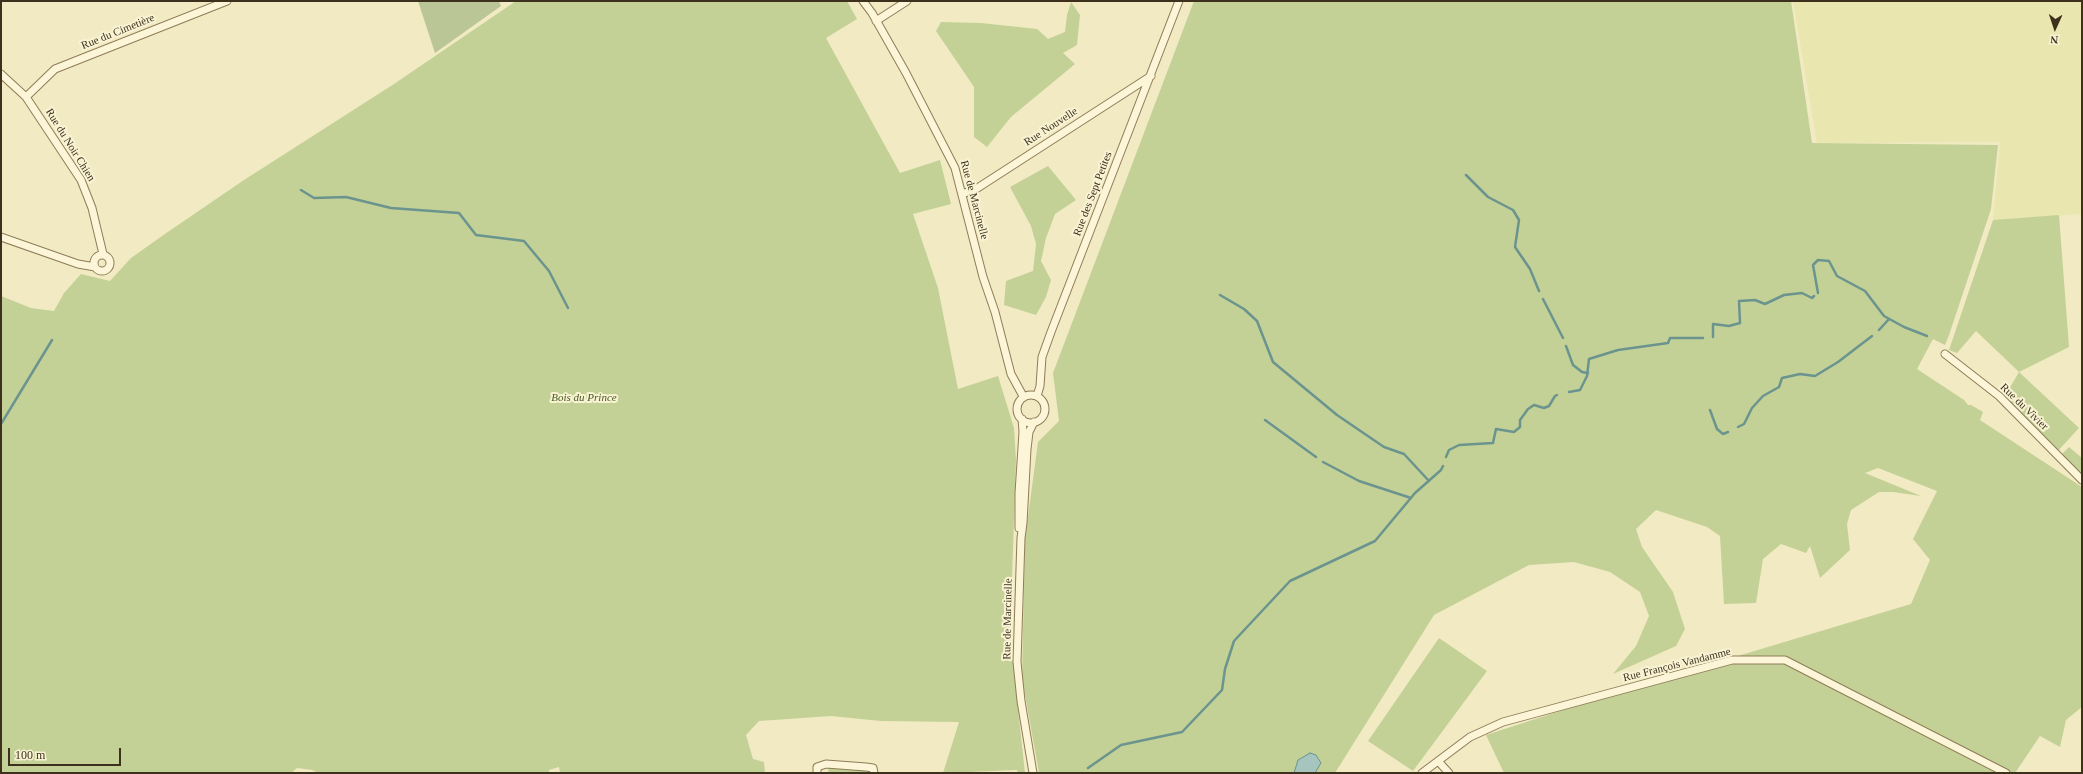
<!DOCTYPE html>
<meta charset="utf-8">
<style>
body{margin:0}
#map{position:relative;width:2083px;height:774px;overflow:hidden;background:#f2eac3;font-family:"Times New Roman",serif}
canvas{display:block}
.frame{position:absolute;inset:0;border:2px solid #3d311d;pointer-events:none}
.north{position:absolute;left:2035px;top:8px;width:40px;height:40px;-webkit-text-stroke:3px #f9f3d4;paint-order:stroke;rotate:183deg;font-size:11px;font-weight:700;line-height:16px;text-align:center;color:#3d311d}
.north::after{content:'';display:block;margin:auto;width:14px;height:18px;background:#3d311d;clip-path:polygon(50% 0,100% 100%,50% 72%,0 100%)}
.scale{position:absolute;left:8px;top:748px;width:113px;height:18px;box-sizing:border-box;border:2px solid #3d311d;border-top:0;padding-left:5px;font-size:12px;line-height:14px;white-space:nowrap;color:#3d311d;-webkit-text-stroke:3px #f9f3d4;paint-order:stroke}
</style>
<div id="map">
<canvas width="2083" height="774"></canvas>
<div class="frame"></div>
<div class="north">N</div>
<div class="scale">100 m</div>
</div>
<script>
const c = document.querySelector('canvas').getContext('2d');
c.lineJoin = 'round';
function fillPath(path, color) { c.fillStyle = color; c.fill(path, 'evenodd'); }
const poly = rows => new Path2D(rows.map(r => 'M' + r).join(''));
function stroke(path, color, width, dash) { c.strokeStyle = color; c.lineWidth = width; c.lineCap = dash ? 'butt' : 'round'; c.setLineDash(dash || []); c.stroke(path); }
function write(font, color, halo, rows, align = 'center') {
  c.font = font + ' "Times New Roman",serif'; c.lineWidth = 4; c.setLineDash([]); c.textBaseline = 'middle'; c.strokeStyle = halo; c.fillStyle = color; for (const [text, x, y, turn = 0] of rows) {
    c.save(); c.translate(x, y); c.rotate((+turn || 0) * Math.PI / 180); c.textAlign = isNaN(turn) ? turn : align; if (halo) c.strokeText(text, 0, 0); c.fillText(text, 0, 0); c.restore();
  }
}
fillPath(poly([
 [1793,1,2082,1,2082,214,1993,220,2000,142,1817,143]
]), '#e9e6b0');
fillPath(poly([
 [516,1,847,1,857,19,826,38,900,173,940,160,951,204,913,214,938,288,958,389,998,376,1014,428,1016,460,1010,637,1025,773,1018,773,1017,770,943,773,959,722,881,721,831,716,759,721,746,735,753,759,764,762,765,773,560,773,559,767,549,770,549,773,318,773,312,770,297,768,291,773,1,773,1,296,31,308,54,311,64,293,81,274,110,281,131,258,162,236,244,180,394,84],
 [1194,1,1791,1,1812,143,1998,145,1991,209,1949,335,1945,345,1933,339,1917,369,1964,400,1968,405,1971,405,1983,412,1980,420,2082,487,2082,707,2066,720,2060,747,2040,736,2015,773,1504,773,1486,735,1628,689,1911,604,1930,560,1913,539,1937,491,1878,468,1865,473,1921,496,1893,492,1879,492,1851,510,1847,524,1850,550,1820,578,1810,546,1806,553,1781,544,1763,559,1756,603,1724,604,1720,536,1707,527,1656,510,1636,529,1642,547,1673,592,1685,629,1676,646,1613,674,1636,646,1649,616,1640,592,1610,572,1574,562,1529,565,1434,615,1335,773,1039,773,1022,678,1025,539,1038,442,1059,421,1053,373],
 [1071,2,1080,15,1077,45,1063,53,1075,64,1011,117,987,147,974,137,974,87,936,31,941,22,981,23,1037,29,1048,39,1065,32,1067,15],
 [1048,166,1076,200,1055,214,1046,238,1041,261,1051,280,1046,297,1036,315,1004,305,1006,281,1033,271,1036,244,1031,226,1010,187],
 [2059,215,2069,347,2019,372,2079,428,2056,453,2005,396,2019,372,1976,331,1957,353,1949,350,1993,220],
 [2069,447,2082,458,2082,476,2060,456],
 [1439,638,1487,671,1413,771,1368,741],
 [831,767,861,770,867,772,829,773,828,769]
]), '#c3d196');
fillPath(poly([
 [418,1,499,1,501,6,435,53]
]), '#bac696');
const water = poly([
 [1310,753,1316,755,1321,763,1315,773,1294,773,1298,760,1310,753]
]);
fillPath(water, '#a6c5bf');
stroke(water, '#6b948f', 1);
stroke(poly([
 [1466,175,1488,197,1513,210,1519,220,1515,247,1530,269,1539,291],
 [301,190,314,198,346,197,391,208,459,213,476,235,524,241,549,271,568,308],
 [1818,293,1813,265,1818,260,1829,261,1837,276,1865,291,1884,316,1904,327,1927,336],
 [1220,295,1244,309,1257,321,1273,362,1337,415,1384,447,1404,454,1429,481],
 [1543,299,1563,338],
 [1879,330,1889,319],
 [1713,337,1713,324,1729,326,1740,323,1739,301,1755,300,1765,304,1784,295,1802,293,1812,298,1814,296],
 [1566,346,1573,365,1582,372,1588,373],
 [1569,392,1580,390,1587,376,1589,359,1618,350,1668,343,1670,338,1703,338],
 [1710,410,1717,429,1723,434,1728,432],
 [1265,420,1316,457],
 [1,424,52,340],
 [1738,427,1744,424,1752,408,1763,396,1779,387,1782,378,1800,374,1815,376,1838,362,1872,336],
 [1446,457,1449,450,1459,445,1493,443,1496,429,1514,432,1520,427,1520,420,1528,409,1534,405,1544,408,1549,406,1555,396,1557,395],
 [1323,462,1359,481,1411,498],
 [1088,768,1121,745,1182,732,1222,690,1225,669,1234,641,1290,581,1375,541,1415,493,1441,470,1443,466]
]), '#6b948f', 2.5);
const minor = poly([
 [863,1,872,13,906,73,955,168,983,277,995,312,1011,374,1023,396],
 [876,21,907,1],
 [1,74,26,97,81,180,92,208,103,254],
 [26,97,55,69,227,1],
 [962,194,976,189,1151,76],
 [1,237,78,264,95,267],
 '94 263a8 8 0 1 1 16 0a8 8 0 1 1-16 0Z',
 [1945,354,1999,396,2082,480],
 '1017 409a14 14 0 1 1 28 0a14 14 0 1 1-28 0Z',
 [1037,396,1040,386,1042,357,1051,332,1179,1],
 [1019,528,1019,493,1023,432,1022,419],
 [1438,761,1449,773],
 [817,773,817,767,826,764,866,767,873,768,874,773],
 [1033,773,1021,701,1017,662,1021,538,1023,523,1027,449,1029,432,1034,422],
 [1422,773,1470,737,1503,722,1732,660,1785,660,2006,773]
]);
stroke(minor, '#8e7c58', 9);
stroke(minor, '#fcf5d8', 7);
write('11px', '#3d311d', '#f9f3d4', [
 ["Rue du Cimetière",118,32,-22],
 ["Rue Nouvelle",1051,127,-33],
 ["Rue du Noir Chien",70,145,58],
 ["Rue des Sept Petites",1093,194,-69],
 ["Rue de Marcinelle",974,200,75],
 ["Rue du Vivier",2024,407,44],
 ["Rue de Marcinelle",1008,619,-89],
 ["Rue François Vandamme",1677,665,-14]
]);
write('italic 11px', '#465b22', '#f9f3d4', [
 ["Bois du Prince",584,398]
]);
</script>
